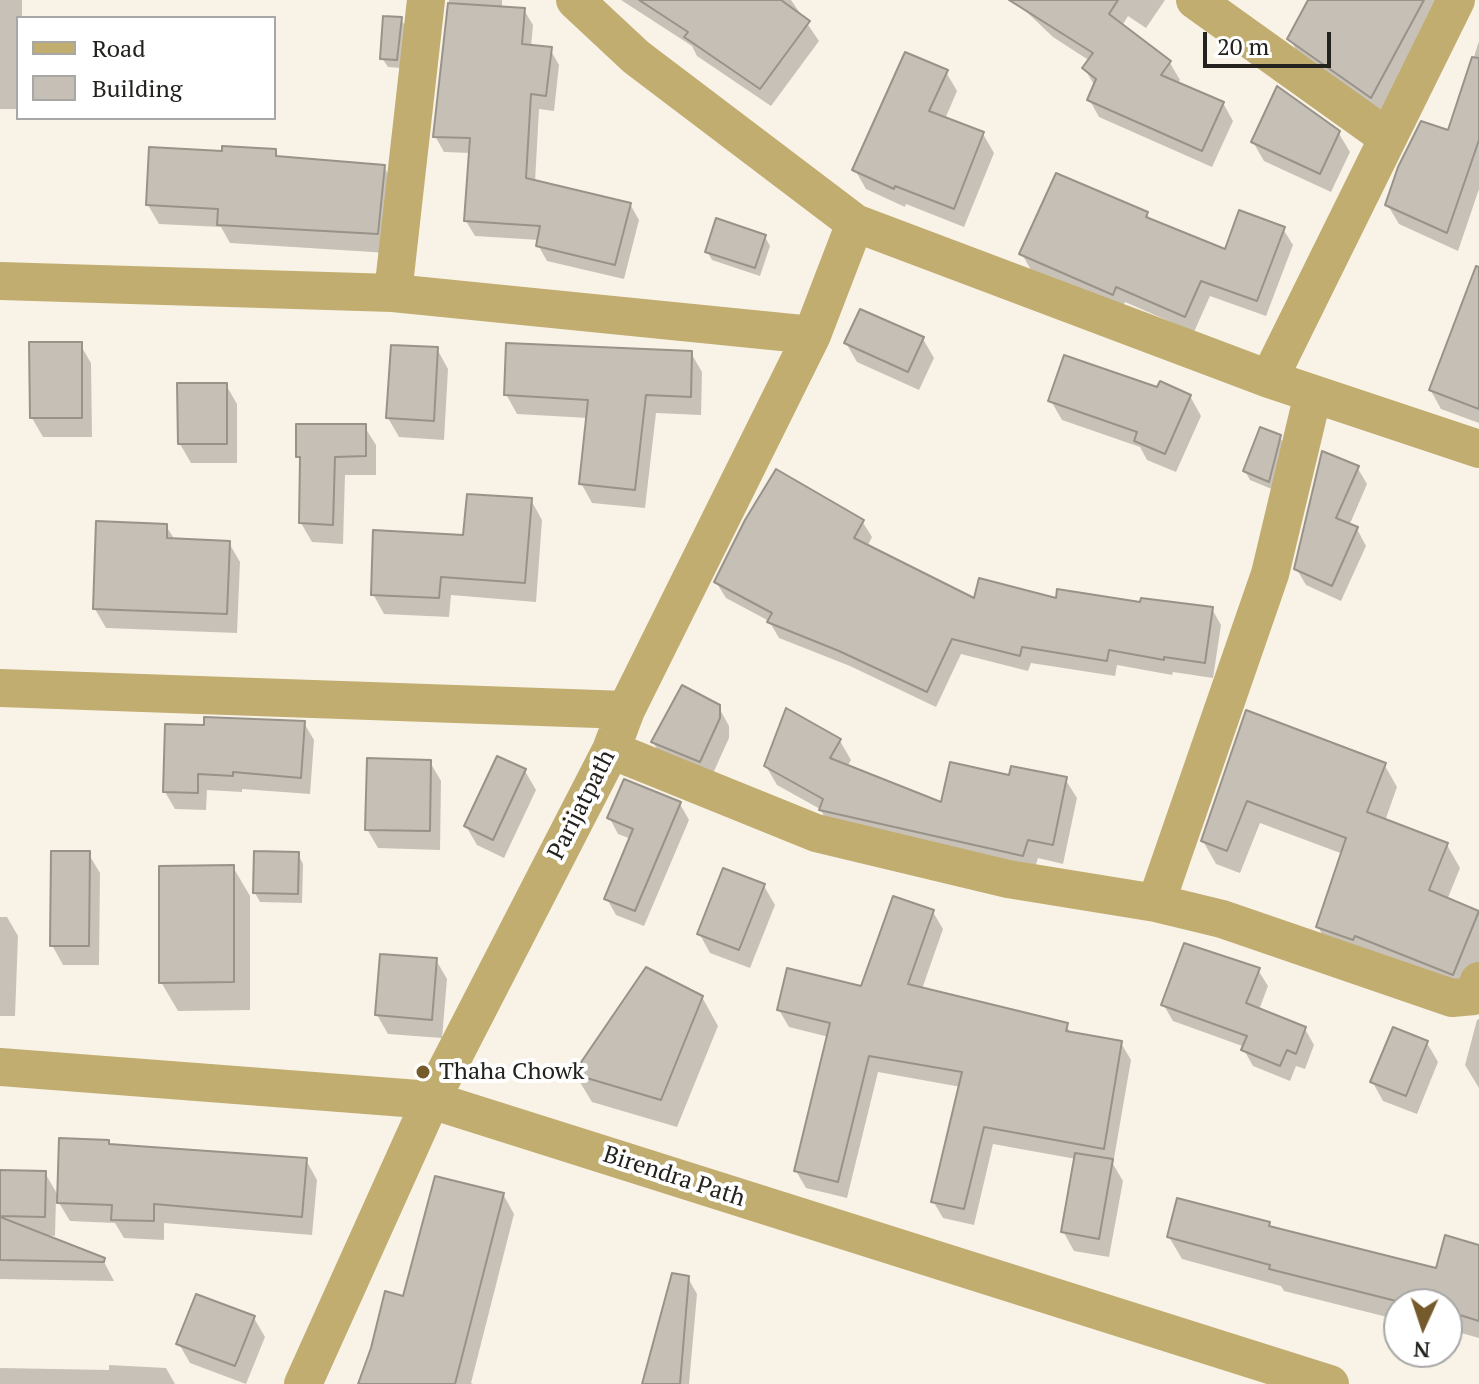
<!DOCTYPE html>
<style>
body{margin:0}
#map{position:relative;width:1479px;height:1384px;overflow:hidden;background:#f9f2e7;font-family:"PT Serif",serif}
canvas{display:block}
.legend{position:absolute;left:16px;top:16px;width:260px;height:104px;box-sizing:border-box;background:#fff;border:2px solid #a7a7a5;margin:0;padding:10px 14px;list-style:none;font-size:24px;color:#24221e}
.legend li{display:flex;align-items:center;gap:16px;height:40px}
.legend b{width:40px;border:2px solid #a7a7a5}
.north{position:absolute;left:1383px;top:1288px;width:80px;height:80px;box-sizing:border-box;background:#fff;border:2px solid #a7a7a5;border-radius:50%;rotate:183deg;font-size:22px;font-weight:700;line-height:32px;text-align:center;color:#24221e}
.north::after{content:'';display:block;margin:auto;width:28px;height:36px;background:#755a2c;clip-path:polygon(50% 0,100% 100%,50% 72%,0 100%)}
.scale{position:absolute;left:1203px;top:32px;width:128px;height:36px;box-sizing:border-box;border:4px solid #24221e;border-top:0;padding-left:10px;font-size:24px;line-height:28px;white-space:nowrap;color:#24221e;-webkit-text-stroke:6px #fff;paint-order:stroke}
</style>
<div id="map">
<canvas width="1479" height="1384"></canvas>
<ul class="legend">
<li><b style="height:10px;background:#c1ad6f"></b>Road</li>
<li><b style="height:22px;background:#c6bfb5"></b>Building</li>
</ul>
<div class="north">N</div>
<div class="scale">20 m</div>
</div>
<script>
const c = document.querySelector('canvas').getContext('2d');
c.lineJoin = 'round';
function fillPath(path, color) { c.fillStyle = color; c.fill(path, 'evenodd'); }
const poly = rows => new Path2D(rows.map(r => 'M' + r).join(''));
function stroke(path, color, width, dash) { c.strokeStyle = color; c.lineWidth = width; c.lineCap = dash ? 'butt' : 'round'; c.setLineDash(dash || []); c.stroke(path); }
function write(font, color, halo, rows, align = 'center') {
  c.font = font + ' "PT Serif",serif'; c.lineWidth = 8; c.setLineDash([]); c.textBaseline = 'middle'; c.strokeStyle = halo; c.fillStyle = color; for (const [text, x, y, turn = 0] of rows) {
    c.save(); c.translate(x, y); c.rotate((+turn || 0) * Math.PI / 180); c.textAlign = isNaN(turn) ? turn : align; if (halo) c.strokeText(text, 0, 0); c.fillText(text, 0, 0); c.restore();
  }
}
fillPath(poly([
 [0,0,22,0,22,18,18,18,18,109,0,109],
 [449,0,502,0,502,8,524,10,533,25,531,47,550,49,559,65,554,111,539,109,535,182,630,204,639,220,624,279,547,261,538,245,539,240,475,236,466,221,471,153,444,152,435,136],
 [621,0,791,0,819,41,771,106,697,56,692,46],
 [1014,0,1165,0,1146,28,1128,16,1122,26,1170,63,1180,80,1177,84,1223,103,1233,121,1212,167,1099,117,1089,99,1095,86,1084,68,1090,61,1053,37],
 [1332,0,1444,0,1380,113,1299,55,1290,39],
 [401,19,406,28,401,68,388,67,382,58],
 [1479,41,1479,189,1458,251,1399,224,1387,204,1450,133],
 [946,72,957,91,945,119,983,134,994,153,964,227,906,204,905,207,866,189,855,170],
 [1338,132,1350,152,1331,192,1264,161,1253,142],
 [275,151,279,158,384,167,395,186,388,253,230,243,221,227,159,224,148,205,224,153],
 [1147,214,1151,221,1226,252,1283,229,1293,245,1266,316,1210,296,1194,332,1125,302,1122,310,1031,270,1022,254],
 [765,237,770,246,760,276,712,260,707,251],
 [1466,299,1479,304,1479,423,1441,409,1431,391],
 [923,339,934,358,919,390,857,362,846,343],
 [80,344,91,363,92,437,43,437,32,418],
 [437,349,448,369,444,440,399,437,388,418],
 [691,353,702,372,701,415,656,413,645,508,592,503,581,483,588,418,517,414,506,394],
 [226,385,237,404,237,463,191,463,180,444],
 [1158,390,1190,396,1201,416,1176,472,1147,460,1140,447,1062,420,1051,401],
 [364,426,376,445,376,475,345,475,343,544,312,542,301,523,302,463,298,456],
 [1279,436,1285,446,1274,490,1250,480,1245,471],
 [1357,467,1367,484,1349,526,1357,529,1366,546,1341,601,1306,585,1296,568],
 [531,500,542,520,536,602,451,595,449,617,384,614,373,594],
 [862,521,872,537,867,547,975,601,1057,600,1212,609,1221,625,1213,678,1173,672,1172,675,1117,665,1115,676,1031,663,1028,671,961,654,936,707,850,666,779,638,769,621,726,598,716,582],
 [166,526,175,540,229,543,240,562,237,633,106,628,95,609],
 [718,706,729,726,729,738,710,780,664,762,653,742],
 [1247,713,1384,764,1397,787,1385,821,1447,845,1460,868,1447,900,1479,913,1479,986,1331,950,1318,927,1343,854,1260,823,1240,873,1216,864,1203,841],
 [304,723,314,740,310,794,242,789,242,792,207,790,206,810,175,809,165,792,206,727],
 [840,741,851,760,847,767,942,805,1011,778,1065,779,1077,798,1063,864,1038,858,1033,874,832,829,820,809,777,785,766,766],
 [430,762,441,781,440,850,378,848,367,829],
 [525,771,536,790,504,858,477,845,466,826],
 [680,804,689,820,644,926,616,915,607,899,631,839,618,834,609,817],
 [88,853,100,873,99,965,63,965,52,945],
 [298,854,303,864,302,903,260,902,255,893],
 [233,867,250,896,250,1010,178,1011,161,982],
 [764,886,775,905,750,968,710,953,699,933],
 [933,912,943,929,922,989,1066,1025,1072,1035,1121,1043,1131,1060,1113,1164,1123,1181,1109,1257,1074,1251,1063,1231,1076,1159,993,1144,974,1225,943,1218,933,1201,961,1087,878,1072,847,1198,806,1188,796,1171,829,1037,789,1027,779,1010,862,988],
 [0,917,7,917,18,936,15,1016,0,1016],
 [436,960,447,979,442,1038,388,1034,377,1015],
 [1258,970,1268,986,1259,1010,1305,1029,1314,1045,1305,1069,1296,1066,1290,1081,1253,1066,1244,1050,1245,1047,1173,1021,1163,1004],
 [702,997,718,1026,677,1127,592,1102,575,1074],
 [1479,1019,1479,1088,1465,1065,1477,1020],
 [1427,1043,1438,1062,1417,1114,1383,1101,1372,1081],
 [108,1142,111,1147,306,1160,317,1180,312,1235,164,1223,164,1240,124,1238,115,1223,70,1221,56,1198,55,1236,43,1235,103,1260,114,1281,0,1279,0,1172,45,1173,59,1197],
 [503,1194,514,1214,471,1383,473,1384,360,1384,405,1298],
 [1269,1223,1272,1229,1437,1270,1479,1247,1479,1338,1447,1329,1447,1304,1399,1304,1399,1320,1284,1291,1281,1286,1182,1259,1169,1237],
 [688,1278,697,1294,689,1384,644,1384],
 [254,1318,265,1337,246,1384,190,1363,179,1344],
 [109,1365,166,1368,175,1384,0,1384,0,1368,109,1370]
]), '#0003');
const building = poly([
 [639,0,781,0,810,21,760,89,684,37,688,32,639,0],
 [1009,0,1118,0,1109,14,1171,61,1161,75,1224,102,1202,151,1087,100,1096,79,1082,68,1093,53,1009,0],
 [1308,0,1424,0,1371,98,1287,39,1308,0],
 [448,3,525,8,522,44,552,47,546,96,531,94,526,178,631,203,615,265,536,246,540,226,464,221,470,138,433,137,448,3],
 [383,16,402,17,397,60,380,59,383,16],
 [905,52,948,70,929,111,984,132,954,209,895,186,894,189,852,170,905,52],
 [1472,57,1479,58,1479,140,1447,233,1385,205,1398,167,1421,121,1448,130,1472,57],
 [1277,86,1340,131,1320,174,1251,142,1277,86],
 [222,146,276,149,276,156,385,165,378,234,217,225,218,209,146,205,149,147,222,151,222,146],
 [1056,173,1148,212,1146,217,1225,249,1239,210,1285,227,1257,301,1201,281,1185,317,1116,287,1113,295,1019,254,1056,173],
 [716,218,766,235,755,268,705,252,716,218],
 [1476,266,1479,267,1479,409,1429,390,1476,266],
 [860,309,924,337,908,372,844,343,860,309],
 [29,342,82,342,82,418,30,418,29,342],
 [506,343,692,351,691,397,646,395,635,490,579,484,588,400,504,395,506,343],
 [391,345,438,347,434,421,386,418,391,345],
 [1064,355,1157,387,1160,381,1191,395,1165,454,1134,441,1137,432,1048,401,1064,355],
 [177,383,227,383,227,444,178,444,177,383],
 [296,424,366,424,366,456,335,457,333,525,299,523,300,457,296,457,296,424],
 [1260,427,1281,435,1269,482,1243,471,1260,427],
 [1322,451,1359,466,1336,518,1358,527,1332,586,1294,569,1322,451],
 [776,469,864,520,854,538,974,598,979,578,1056,598,1057,589,1140,602,1141,598,1213,607,1205,663,1164,657,1164,660,1109,650,1107,661,1022,647,1020,656,952,639,927,692,839,651,767,622,772,613,714,582,745,520,776,469],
 [467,494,532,498,525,583,441,577,439,598,371,595,373,530,463,535,467,494],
 [96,521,167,524,167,538,230,541,227,614,93,609,96,521],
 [682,685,720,705,720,718,700,762,651,742,682,685],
 [786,708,841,739,830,758,941,802,950,762,1009,775,1011,766,1067,777,1053,845,1028,840,1023,856,819,810,823,799,764,766,786,708],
 [1246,710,1386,763,1367,812,1448,843,1429,890,1479,911,1453,975,1355,936,1353,940,1316,927,1346,838,1247,801,1227,851,1201,841,1246,710],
 [204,717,305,721,301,778,233,772,233,776,198,774,198,793,163,792,165,724,204,725,204,717],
 [497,756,526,769,493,840,464,826,497,756],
 [367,758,431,760,430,831,365,830,367,758],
 [624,779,681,802,635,911,604,899,633,829,607,818,624,779],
 [51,851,90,851,89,946,50,946,51,851],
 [254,851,299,852,298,894,253,893,254,851],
 [234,865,234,982,159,983,159,866,234,865],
 [723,868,765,884,739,950,697,934,723,868],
 [893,896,934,910,908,984,1068,1023,1066,1031,1122,1041,1104,1149,984,1127,964,1209,931,1202,962,1072,869,1056,838,1182,794,1171,830,1023,777,1010,787,968,861,986,893,896],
 [1184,943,1260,968,1246,1003,1306,1027,1296,1054,1287,1050,1280,1066,1241,1050,1247,1036,1161,1005,1184,943],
 [380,954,437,958,432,1020,375,1015,380,954],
 [646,967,703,996,661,1100,573,1074,646,967],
 [1393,1027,1428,1041,1406,1096,1370,1082,1393,1027],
 [59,1138,109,1140,109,1144,307,1158,302,1217,154,1204,154,1221,111,1220,112,1205,57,1203,59,1138],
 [1075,1153,1113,1159,1099,1239,1061,1232,1075,1153],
 [0,1170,46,1171,45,1217,0,1216,0,1170],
 [435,1176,504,1193,455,1384,358,1384,371,1348,385,1291,403,1296,435,1176],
 [1177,1198,1270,1222,1269,1226,1436,1268,1445,1235,1479,1245,1479,1321,1447,1311,1447,1304,1408,1304,1269,1269,1270,1265,1167,1237,1177,1198],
 [0,1217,105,1258,104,1262,0,1260,0,1217],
 [672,1273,689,1276,680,1384,642,1384,672,1273],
 [196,1294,255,1316,235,1366,176,1344,196,1294]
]);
fillPath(building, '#c6bfb5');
stroke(building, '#989289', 2);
stroke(poly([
 [575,0,636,57,855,223,1269,379,1479,449],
 [1195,0,1388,138],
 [0,281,393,293,812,335],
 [393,293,426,0],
 [1269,379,1456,0],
 [1313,394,1270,574,1156,903,1222,919,1452,998,1474,996,1479,981],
 [0,688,626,710],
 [611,750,816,833,1008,879,1156,903],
 [0,1067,431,1100,1330,1384],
 [303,1384,431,1100,611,750,626,710,812,335,855,223]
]), '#c1ad6f', 38);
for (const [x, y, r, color] of [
 [423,1072,8,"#755a2c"]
]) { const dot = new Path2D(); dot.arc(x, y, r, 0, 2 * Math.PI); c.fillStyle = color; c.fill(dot); stroke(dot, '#fff', 3); }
write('24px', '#24221e', '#fff', [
 ["Parijatpath",582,805,-63],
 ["Birendra Path",674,1177,18]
]);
write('24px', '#24221e', '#fff', [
 ["Thaha Chowk",439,1072]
], 'left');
</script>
